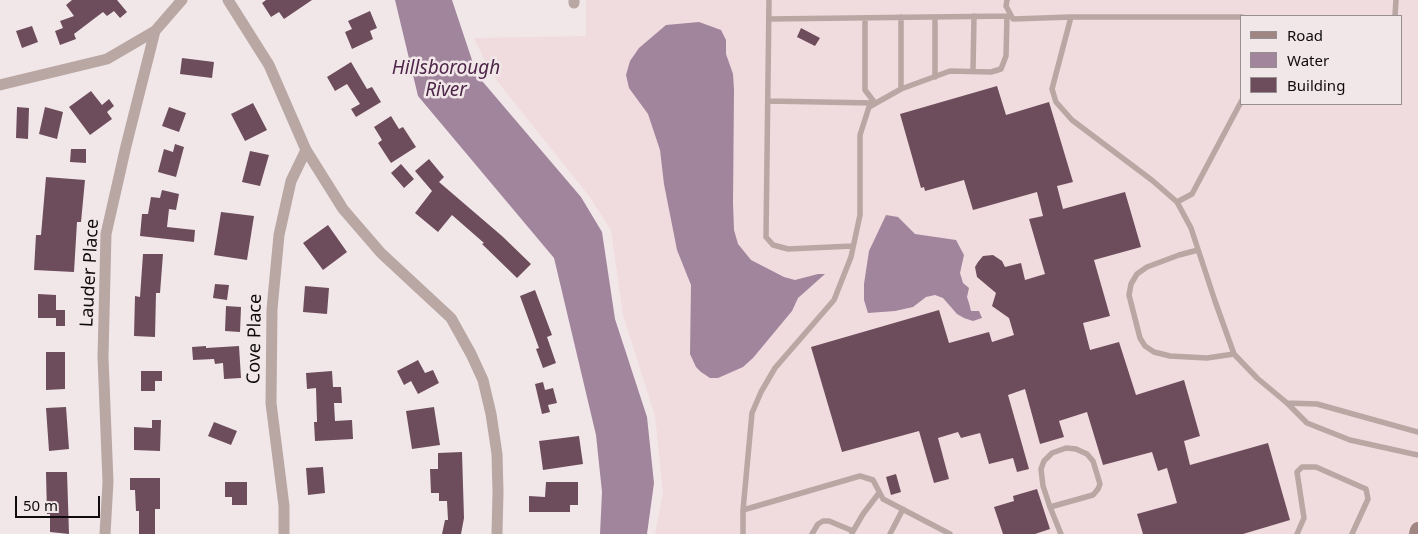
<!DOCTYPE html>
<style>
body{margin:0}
#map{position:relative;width:1418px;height:534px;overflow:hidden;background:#f2e7e8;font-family:"Noto Sans",sans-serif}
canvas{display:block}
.legend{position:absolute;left:1240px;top:15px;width:162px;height:90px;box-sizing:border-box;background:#f2e7e8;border:1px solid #978f90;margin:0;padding:6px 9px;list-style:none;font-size:15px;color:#0f0b0c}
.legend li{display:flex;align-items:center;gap:10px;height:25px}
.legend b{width:25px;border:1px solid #978f90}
.scale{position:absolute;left:15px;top:496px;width:85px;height:22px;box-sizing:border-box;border:2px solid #0f0b0c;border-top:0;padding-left:6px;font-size:15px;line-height:18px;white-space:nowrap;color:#0f0b0c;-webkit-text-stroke:4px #f2e7e8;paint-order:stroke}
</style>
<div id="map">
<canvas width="1418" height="534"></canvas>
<ul class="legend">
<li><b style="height:6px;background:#a08682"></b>Road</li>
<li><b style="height:14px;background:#a1859d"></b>Water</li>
<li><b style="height:14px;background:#6d4d5c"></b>Building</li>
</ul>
<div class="scale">50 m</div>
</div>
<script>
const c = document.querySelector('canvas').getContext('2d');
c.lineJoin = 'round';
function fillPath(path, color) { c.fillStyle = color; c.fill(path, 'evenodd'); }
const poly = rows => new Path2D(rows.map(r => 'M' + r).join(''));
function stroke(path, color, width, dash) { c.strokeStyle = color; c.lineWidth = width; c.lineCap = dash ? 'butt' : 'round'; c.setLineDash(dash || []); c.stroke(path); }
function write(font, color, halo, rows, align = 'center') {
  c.font = font + ' "Noto Sans",sans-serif'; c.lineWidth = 5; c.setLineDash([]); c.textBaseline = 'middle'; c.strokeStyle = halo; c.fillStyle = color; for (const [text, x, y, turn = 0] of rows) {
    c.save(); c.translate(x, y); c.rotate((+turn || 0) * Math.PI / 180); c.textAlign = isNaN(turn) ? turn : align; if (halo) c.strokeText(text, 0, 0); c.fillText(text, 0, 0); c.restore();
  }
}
fillPath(poly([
 [586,0,1418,0,1418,534,655,534,663,493,655,416,623,315,611,230,589,196,490,72,474,38,586,36],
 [1242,16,1402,16,1402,104,1242,104]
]), '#f0dbde');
fillPath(poly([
 [395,0,452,0,477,75,581,197,602,232,615,319,647,417,654,483,647,534,600,534,602,492,596,435,554,258,418,96],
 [699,22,721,30,726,40,726,54,733,74,734,90,733,203,734,230,738,244,751,260,784,277,795,280,818,274,825,274,798,298,792,311,753,358,743,367,718,378,710,378,701,372,696,367,690,354,691,285,677,250,664,184,660,150,648,114,629,88,626,75,630,61,639,48,666,25],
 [886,215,898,217,915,234,956,240,964,255,960,273,963,283,969,288,967,297,969,303,971,311,979,311,982,318,973,321,964,318,957,314,943,298,935,295,926,297,913,307,895,311,868,313,864,300,864,284,869,251]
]), '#a1859d');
fillPath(poly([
 [72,0,117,0,127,12,120,18,114,11,107,16,103,12,74,34,76,39,60,45,55,31,63,28,60,21,74,16,66,5],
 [266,0,312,0,284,19,279,12,271,17,262,3],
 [370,11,377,28,370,31,373,39,352,49,345,32,352,29,348,21],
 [32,26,38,42,22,48,16,31],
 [801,28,820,38,815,46,797,37],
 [182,58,214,62,212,78,180,74],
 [351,62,367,89,372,87,381,102,356,117,351,109,360,104,347,84,335,91,327,77],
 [997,86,1006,115,1049,102,1073,182,1057,186,1063,209,1125,192,1141,247,1094,260,1110,316,1083,323,1090,350,1119,342,1136,395,1184,380,1200,436,1184,441,1190,465,1268,443,1290,520,1243,534,1143,534,1137,514,1177,503,1167,468,1158,471,1152,452,1103,465,1087,412,1059,421,1064,437,1040,444,1025,389,1008,395,1029,469,1017,472,1013,458,989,464,980,433,961,438,958,432,938,438,949,479,934,483,919,431,842,452,811,347,939,310,949,343,989,332,992,342,1014,335,1009,318,992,306,996,293,977,277,975,267,978,262,983,256,993,255,1002,261,1005,267,1021,263,1025,280,1045,274,1029,219,1043,216,1037,192,973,210,964,180,925,191,924,187,921,188,900,114],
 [91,91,102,105,109,99,114,106,107,112,112,119,90,135,69,107],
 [253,103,267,130,245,141,231,114],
 [17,107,29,108,28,139,16,138],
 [45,107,63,112,57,139,39,134],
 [169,107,186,113,179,132,162,126],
 [391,116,399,129,403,127,416,147,391,163,378,143,382,140,374,127],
 [175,144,184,147,176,177,158,172,164,149,173,152],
 [71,149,86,149,86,163,70,162],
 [250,151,269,155,260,186,242,182],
 [429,159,444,177,439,182,502,236,531,264,517,278,482,244,484,243,452,215,438,232,415,213,432,191,415,171],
 [401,164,414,179,404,188,391,173],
 [46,177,85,180,81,222,77,222,74,272,34,270,36,235,41,235],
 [162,190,179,194,176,210,169,209,167,227,195,230,194,242,140,236,142,214,148,214,151,197,160,198],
 [221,212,254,216,247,260,214,255],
 [328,225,347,252,323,270,303,243],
 [143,254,163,254,160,293,156,293,155,337,134,336,135,296,140,297],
 [215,284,229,285,227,300,213,298],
 [305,286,329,288,327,314,303,312],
 [535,290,552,335,547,337,556,363,543,368,536,349,539,348,520,296],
 [38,294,56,295,56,310,65,310,65,326,56,326,56,318,38,318],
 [226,306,241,307,240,332,225,331],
 [206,346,206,348,239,346,241,378,224,379,223,363,215,364,214,359,193,360,192,347],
 [46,352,65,352,65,389,46,390],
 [418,360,425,373,433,370,439,383,418,394,411,381,404,385,397,371],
 [141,371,162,371,162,381,155,381,155,391,141,391],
 [332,371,333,387,341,387,342,403,334,403,335,421,352,420,353,439,315,441,314,422,317,422,316,388,307,389,306,373],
 [543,382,545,390,553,388,557,403,548,405,550,412,542,414,535,384],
 [66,407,69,449,49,451,46,408],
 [434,407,440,445,412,449,406,411],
 [152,420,161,420,160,451,134,450,134,427,152,428],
 [214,422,237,431,231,445,208,436],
 [579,436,583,464,543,470,539,441],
 [462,452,464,518,461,534,442,534,445,520,448,520,447,501,439,501,439,493,431,493,430,469,438,469,438,453],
 [323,467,325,493,308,495,306,468],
 [46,472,67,472,69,534,50,532,50,514,47,514],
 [896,474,901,492,891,495,886,477],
 [130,478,160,478,160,509,155,509,155,534,139,534,139,511,136,511,135,490,130,490],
 [225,482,247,482,247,505,232,505,232,497,225,497],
 [546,482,578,482,578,505,570,505,570,512,529,512,529,496,545,497],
 [1037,489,1050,529,1035,534,1003,534,994,507,1014,501,1013,496]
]), '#6d4d5c');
stroke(poly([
 [769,0,766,237,773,245,788,249,853,246],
 [1007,0,1006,6,1013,19,1071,17,1052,89,1056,102,1072,120,1153,181,1177,202,1191,228,1215,301,1234,354,1257,378,1287,403,1307,423,1350,440,1418,455],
 [1395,16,1396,0],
 [901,17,901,89],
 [1071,17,1242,17],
 [865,18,865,90,875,103],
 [769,19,1009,16],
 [973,71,974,16],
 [935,77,935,17],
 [768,101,873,103],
 [1177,202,1192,194,1242,100],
 [1198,250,1179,255,1147,267,1137,274,1131,284,1129,295,1140,338,1145,346,1154,352,1170,356,1207,358,1234,354],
 [1287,403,1317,404,1418,432],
 [1050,507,1093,495,1098,489,1100,484,1093,461,1087,454,1076,449,1066,448,1052,453,1044,461,1041,469,1043,486,1050,507,1061,534],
 [743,510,752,413,761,392,775,368,834,300,851,257,860,215,860,135,869,107,901,89,950,71,991,72,1001,69,1006,56,1007,16],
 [852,533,863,514,879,493],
 [743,534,743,510,860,476,873,480,883,499,950,534],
 [812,534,818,524,823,521,829,521,853,531],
 [890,534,903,509],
 [1297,534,1304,518,1297,472,1302,467,1316,467,1366,489,1368,499,1352,534]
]), '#b9a7a4', 5.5);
stroke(poly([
 [228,0,269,65,306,150,343,209,381,253,451,318,471,354,483,380,491,414,497,454,498,492,497,534],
 [574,0,574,3],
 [0,85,107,59,155,31],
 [105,534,108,482,103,357,106,234,126,146,155,31,182,0],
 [284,534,284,506,271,403,272,309,279,235,291,181,306,150]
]), '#b9a7a4', 11);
stroke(poly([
 [1417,534,1418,530]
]), '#a08682', 16);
write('18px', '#0f0b0c', '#f2e7e8', [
 ["Lauder Place",90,273,-87],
 ["Cove Place",255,339,-89]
]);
write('italic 19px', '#4d2649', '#f2e7e8', [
 ["Hillsborough",446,69],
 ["River",446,91]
]);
</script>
